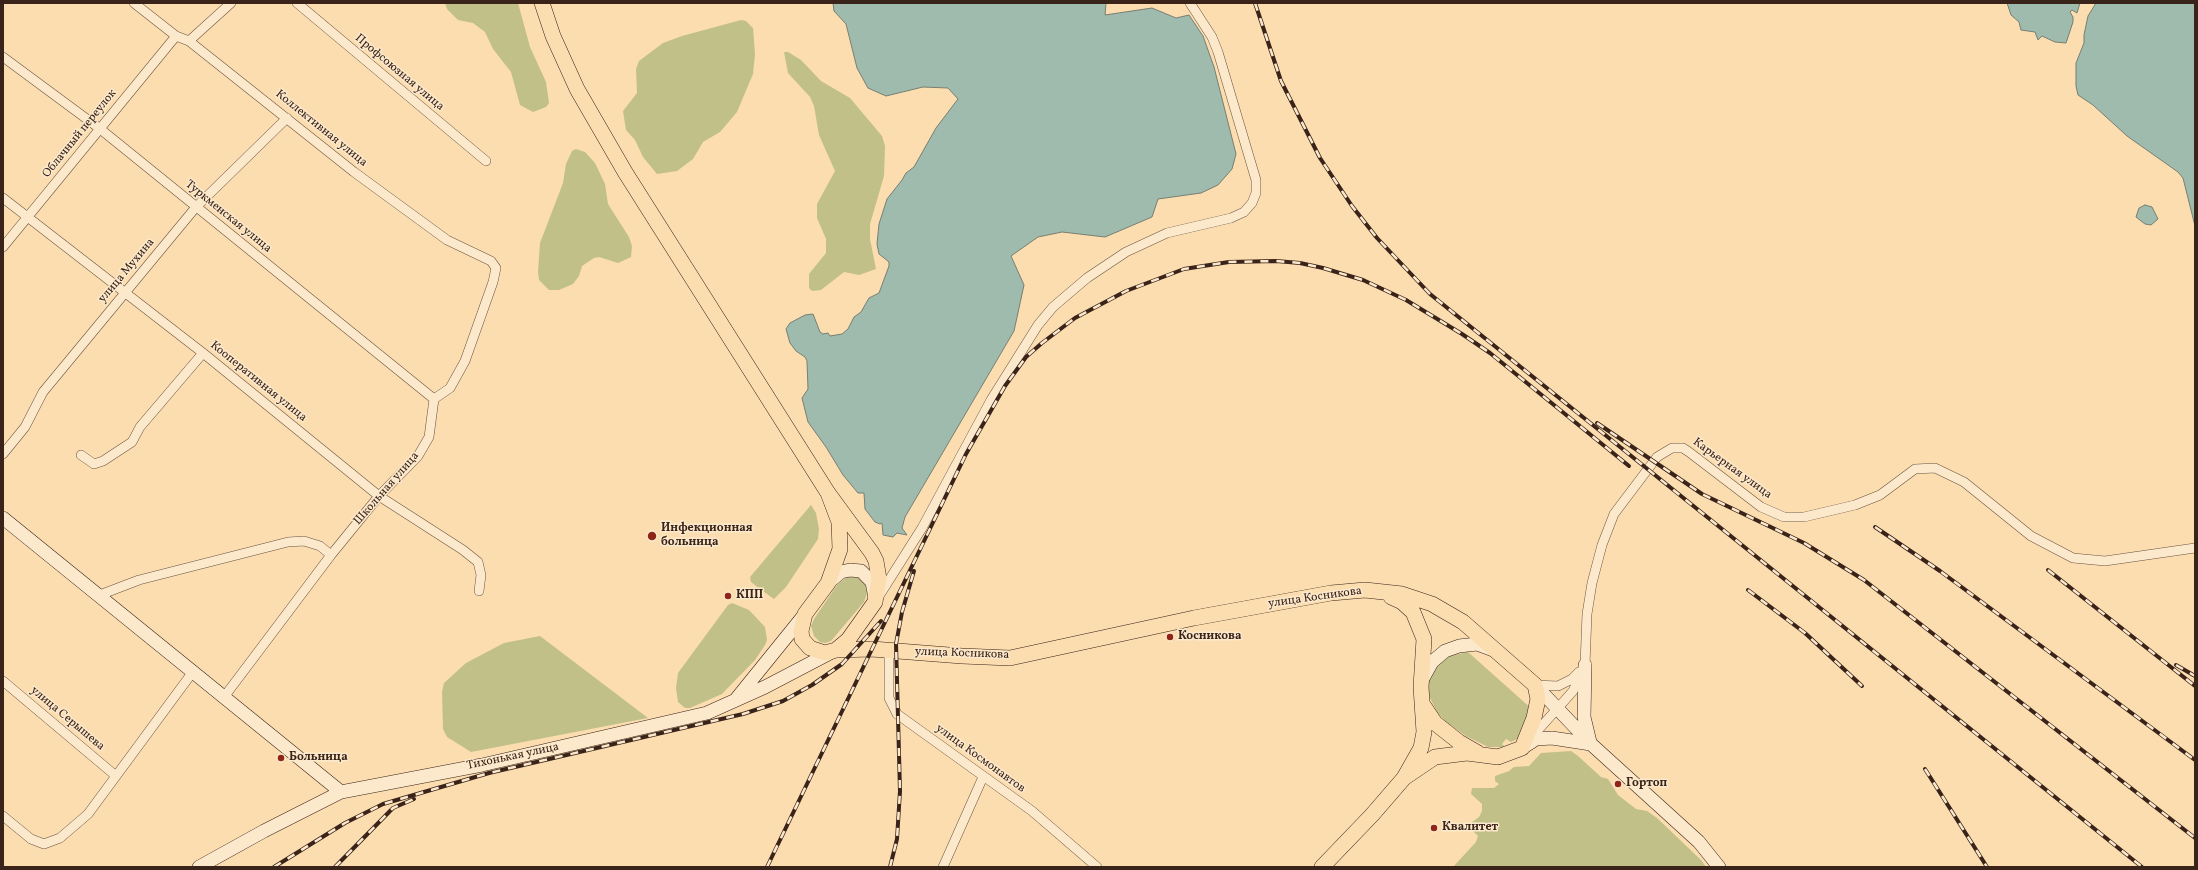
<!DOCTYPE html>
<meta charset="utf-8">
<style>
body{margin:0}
#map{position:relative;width:2198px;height:870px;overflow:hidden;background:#fbddb0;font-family:Vollkorn,serif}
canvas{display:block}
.frame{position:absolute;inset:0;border:4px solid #3a2319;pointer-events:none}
</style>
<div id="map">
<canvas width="2198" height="870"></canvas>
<div class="frame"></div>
</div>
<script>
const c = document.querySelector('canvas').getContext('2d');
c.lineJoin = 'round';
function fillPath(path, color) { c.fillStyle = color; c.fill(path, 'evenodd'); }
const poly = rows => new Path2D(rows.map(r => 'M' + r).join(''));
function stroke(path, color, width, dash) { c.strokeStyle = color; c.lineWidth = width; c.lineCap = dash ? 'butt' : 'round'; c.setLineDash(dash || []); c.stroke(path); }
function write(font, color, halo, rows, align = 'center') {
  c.font = font + ' Vollkorn,serif'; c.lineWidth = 3; c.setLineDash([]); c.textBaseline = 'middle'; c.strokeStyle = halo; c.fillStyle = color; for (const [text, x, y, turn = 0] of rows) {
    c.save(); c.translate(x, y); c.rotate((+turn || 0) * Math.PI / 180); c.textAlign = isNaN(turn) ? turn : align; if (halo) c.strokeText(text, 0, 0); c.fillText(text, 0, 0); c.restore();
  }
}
fillPath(poly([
 [445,3,518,3,530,47,546,82,549,103,546,107,533,112,520,105,511,72,493,49,485,32,473,23,458,20,447,9],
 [741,20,746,21,753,28,755,54,753,74,737,112,720,132,703,142,693,159,677,171,657,174,643,157,635,140,626,130,623,111,637,93,636,69,639,61,663,43,682,36],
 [784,52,788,52,801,60,821,81,850,98,882,136,885,146,884,176,870,224,870,239,876,269,859,275,844,272,821,290,812,291,809,288,809,274,826,253,826,239,817,218,817,204,835,171,819,135,814,106,810,97,788,73],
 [576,149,585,152,595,163,605,184,608,204,629,237,632,246,631,257,618,263,599,257,594,258,582,266,579,276,573,284,559,290,549,290,539,280,538,272,540,243,563,183,566,164,572,151],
 [811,505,816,513,819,529,818,539,786,587,774,599,756,586,751,582,750,577],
 [852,576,864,579,868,590,864,602,831,641,825,643,820,642,814,636,811,626,814,619,837,585,847,577],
 [732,603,749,610,765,627,767,640,765,645,755,660,722,694,690,708,685,708,678,702,676,688,678,673,728,605],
 [540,636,648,718,471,752,447,737,443,729,442,692,444,683,466,663,504,643],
 [1468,652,1533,710,1521,737,1511,742,1506,739,1502,744,1505,747,1488,747,1466,736,1446,722,1437,712,1428,694,1429,675,1434,666,1448,656],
 [1571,751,1578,756,1601,777,1608,779,1618,795,1636,809,1647,811,1657,818,1701,860,1706,867,1453,867,1476,842,1478,836,1470,828,1471,823,1479,817,1482,811,1482,804,1471,794,1472,788,1494,788,1499,784,1495,781,1495,776,1509,771,1514,767,1529,766,1541,753]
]), '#c1c089');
const water = poly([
 [833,3,1106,3,1105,15,1152,8,1176,18,1189,15,1203,36,1214,67,1236,154,1232,169,1218,185,1201,193,1158,199,1152,217,1105,237,1062,232,1038,237,1011,256,1024,285,1014,331,905,517,902,528,907,535,897,533,893,537,883,535,882,523,880,524,875,522,865,509,864,493,858,493,843,475,826,447,808,422,802,398,808,389,807,361,805,357,796,351,790,343,786,329,790,323,805,315,813,314,820,332,823,334,828,333,830,336,842,334,848,329,854,317,861,312,869,298,879,293,889,266,889,262,879,254,877,244,879,224,887,199,902,180,906,173,914,167,936,128,958,99,948,88,923,87,886,96,868,88,857,68,846,24,834,11,833,3],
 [2007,3,2080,3,2077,13,2072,10,2070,12,2073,17,2073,22,2066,43,2055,42,2042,36,2038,40,2035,32,2021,30,2019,22,2011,15,2007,3],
 [2096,3,2195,3,2195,226,2183,178,2178,172,2127,136,2093,105,2078,95,2076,86,2076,63,2084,43,2084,35,2088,16,2096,3],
 [2145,205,2152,207,2158,219,2151,225,2145,224,2136,217,2139,208,2145,205]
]);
fillPath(water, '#9fbbae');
stroke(water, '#777e72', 1);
const street = poly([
 [134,3,176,36,189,41,354,172,447,240,491,261,496,268,493,282,465,361,450,388,434,399,429,437,418,456,379,496,331,555,224,697],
 [297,3,486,161],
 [189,41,231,3],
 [3,57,99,128,434,399],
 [3,198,203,353,379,496,463,550,478,562,481,575,479,591],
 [3,247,176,36],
 [3,454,25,427,43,392,196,207,287,118],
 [81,455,94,464,103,461,132,442,140,427,203,353],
 [97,596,139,580,288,542,304,541,320,546,331,555],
 [879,596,922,528,991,400,1038,325,1053,307,1087,278,1126,252,1167,233,1231,218,1244,212,1252,203,1256,193,1256,180,1218,52,1212,37,1190,3],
 [889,651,889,698,897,714,1032,811,1097,867],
 [3,681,116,776],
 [1535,685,1558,686,1572,679,1579,672],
 [1531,738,1573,691,1585,665,1587,614,1592,583,1602,545,1614,514,1657,457,1672,448,1683,448,1689,452,1761,507,1784,517,1804,517,1855,505,1880,495,1915,469,1935,468,1964,482,2031,536,2073,558,2105,561,2195,548],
 [3,816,31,839,44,844,60,838,88,814,192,673],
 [943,867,983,777]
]);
const secondary = poly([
 [3,518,341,792],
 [828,583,841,572,850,570,861,571,872,582,875,598],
 [1585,665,1584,717,1590,742],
 [1422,680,1432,662,1445,651,1459,646,1477,644,1493,650],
 [1535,685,1591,744,1699,842,1719,867],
 [737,698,805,614],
 [1522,748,1536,739,1552,738,1591,744],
 [199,867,264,831,341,792,482,765,707,713,765,687,830,653]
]);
const primary = poly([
 [542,3,553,36,577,89,625,172,828,493,872,553,876,561,879,579,875,602,848,640,836,650,825,653,810,648,802,639,801,631,805,614,828,583,840,549,839,522,828,493],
 [836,650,872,649,962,656,1010,658,1194,618,1331,593,1365,590,1402,594,1432,604,1463,622,1535,685,1538,699,1534,718,1522,748,1498,757,1467,753,1435,757,1404,778],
 [1423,705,1435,723,1459,742,1478,753],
 [1322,867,1372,815,1404,778,1421,748,1424,732,1421,687,1424,639,1413,612,1402,602,1391,597]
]);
stroke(street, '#6a523f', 10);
stroke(secondary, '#3a2319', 14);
stroke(primary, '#3a2319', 16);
stroke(street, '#fce9cc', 9);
stroke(secondary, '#fce9cc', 13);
stroke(primary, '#fbddb0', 15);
const rail = poly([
 [1255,3,1281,81,1320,158,1352,206,1377,238,1430,294,2142,867],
 [1597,423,1702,494,1804,543,1864,580,2195,838],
 [1875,527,1940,571,2195,760],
 [2048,570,2195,686],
 [1748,590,1805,633,1862,686],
 [2176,665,2195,676],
 [1925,769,1987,867],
 [274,867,345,823,383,804,489,773,743,714,783,701,812,685,842,664,881,621],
 [335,867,393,808,414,799],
 [767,867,966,454,1005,386,1026,357,1042,343,1075,318,1126,291,1184,269,1229,262,1276,261,1300,263,1323,268,1363,280,1406,300,1462,334,1490,353,1629,466],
 [890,867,897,839,900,791,896,644,902,612,914,571]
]);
stroke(rail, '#3a2319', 4);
stroke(rail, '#fce9cc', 2.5, [8]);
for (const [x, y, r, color] of [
 [652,536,5,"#8f2418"],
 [728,596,4,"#8f2418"],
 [1170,637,4,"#8f2418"],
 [281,758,4,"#8f2418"],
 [1618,784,4,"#8f2418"],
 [1434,828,4,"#8f2418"]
]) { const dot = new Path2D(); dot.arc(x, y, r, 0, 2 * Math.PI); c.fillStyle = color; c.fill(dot); stroke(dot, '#fce9cc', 1.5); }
write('12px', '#3a2319', '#fce9cc', [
 ["Профсоюзная улица",399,73,40],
 ["Коллективная улица",321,129,39],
 ["Облачный переулок",80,134,-51],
 ["Туркменская улица",228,217,39],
 ["улица Мухина",127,271,-50],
 ["Кооперативная улица",258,382,39],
 ["Карьерная улица",1732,469,36],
 ["Школьная улица",387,489,-49],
 ["улица Косникова",1315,598,-8],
 ["улица Косникова",962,654,2],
 ["улица Серышева",67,719,40],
 ["Тихонькая улица",513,757,-12],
 ["улица Космонавтов",980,759,36]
]);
write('bold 12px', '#3a2319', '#fce9cc', [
 ["Инфекционная",661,529],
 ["больница",661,543],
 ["КПП",736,596],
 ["Косникова",1178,637],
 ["Больница",289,758],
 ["Гортоп",1626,784],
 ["Квалитет",1442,828]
], 'left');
</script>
